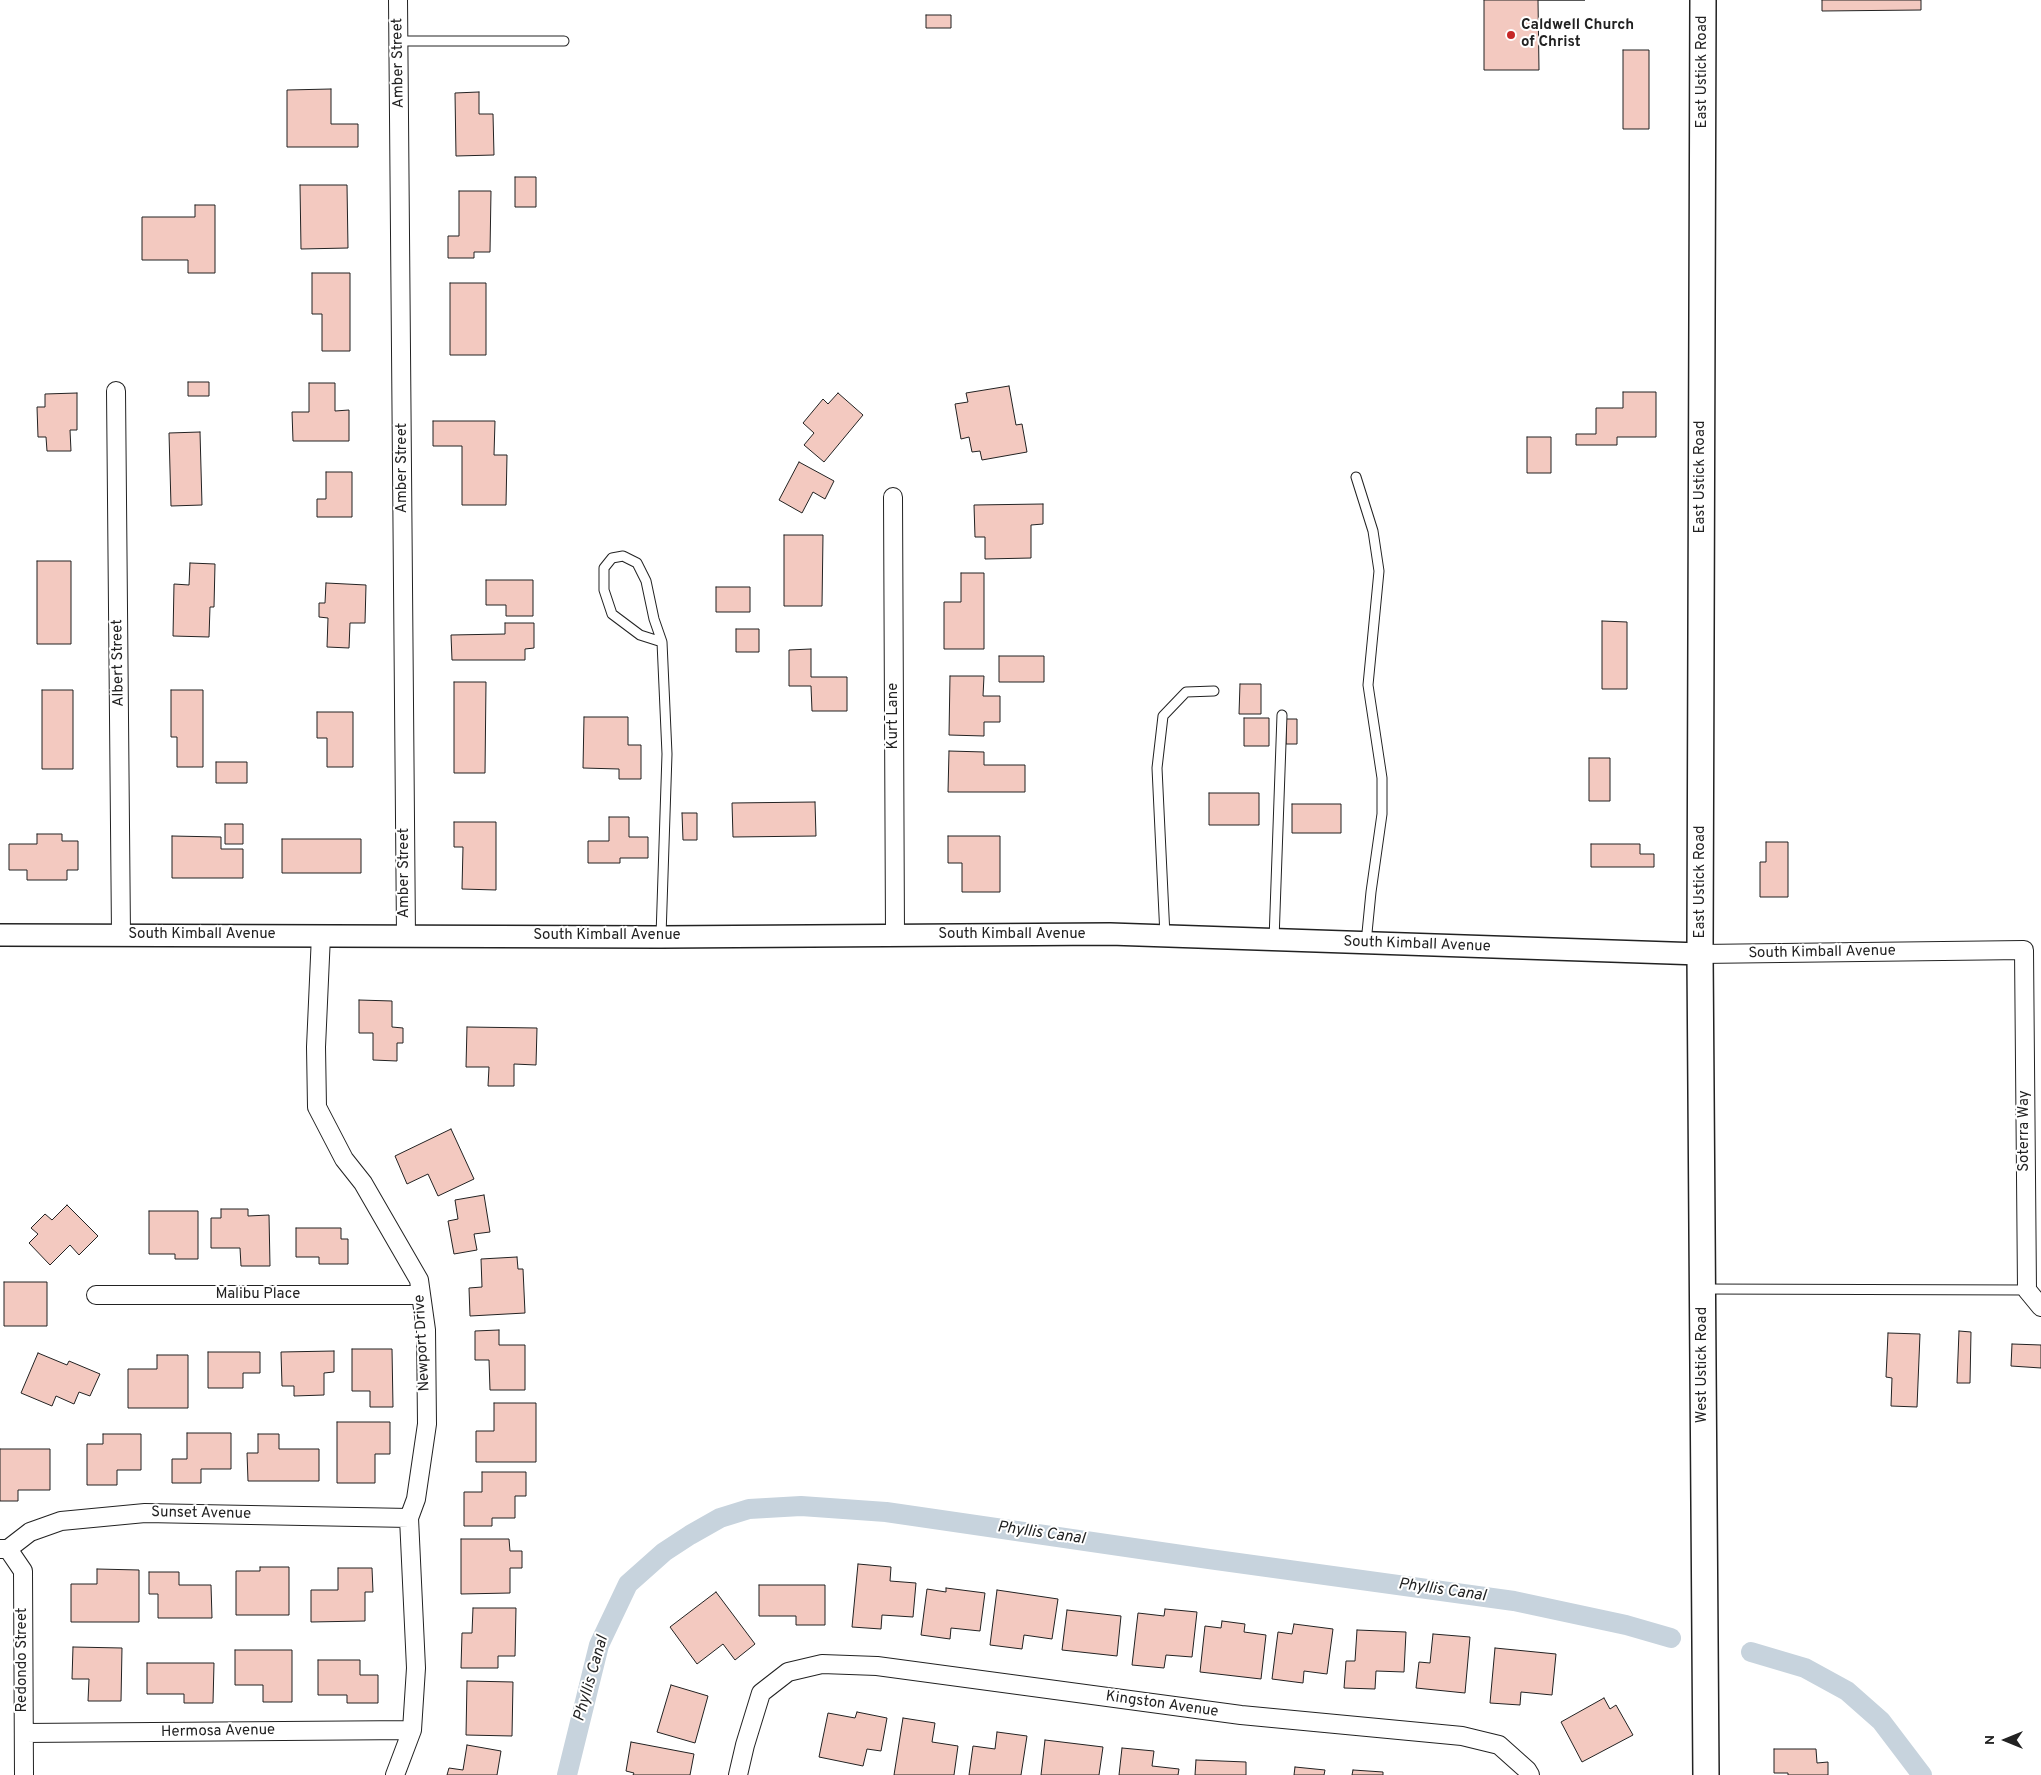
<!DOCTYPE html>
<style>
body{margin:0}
#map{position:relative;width:2041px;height:1775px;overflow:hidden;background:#fff;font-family:Overpass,sans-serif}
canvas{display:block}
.north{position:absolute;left:1981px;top:1715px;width:50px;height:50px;-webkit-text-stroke:4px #fff;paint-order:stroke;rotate:270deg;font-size:14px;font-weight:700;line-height:20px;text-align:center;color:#222}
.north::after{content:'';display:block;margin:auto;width:18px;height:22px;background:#222;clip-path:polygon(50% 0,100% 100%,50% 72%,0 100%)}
</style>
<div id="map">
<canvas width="2041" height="1775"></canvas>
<div class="north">N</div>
</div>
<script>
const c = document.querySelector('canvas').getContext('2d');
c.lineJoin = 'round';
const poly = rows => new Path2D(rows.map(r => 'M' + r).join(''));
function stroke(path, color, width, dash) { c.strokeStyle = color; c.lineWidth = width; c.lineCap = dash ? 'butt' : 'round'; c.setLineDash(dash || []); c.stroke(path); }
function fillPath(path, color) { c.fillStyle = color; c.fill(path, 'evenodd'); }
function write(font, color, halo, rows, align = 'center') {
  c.font = font + ' Overpass,sans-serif'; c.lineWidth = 4; c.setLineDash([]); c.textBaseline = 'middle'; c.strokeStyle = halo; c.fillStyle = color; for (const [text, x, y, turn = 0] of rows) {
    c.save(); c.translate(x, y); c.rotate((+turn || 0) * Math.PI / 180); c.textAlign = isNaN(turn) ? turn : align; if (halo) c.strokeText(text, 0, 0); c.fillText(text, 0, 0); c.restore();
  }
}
stroke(poly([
 [1751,1652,1805,1668,1847,1691,1881,1721,1922,1775],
 [567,1775,599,1645,628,1584,664,1552,690,1535,720,1518,749,1509,801,1506,886,1512,1209,1559,1514,1601,1626,1625,1671,1638]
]), '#c7d3dd', 20);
const building = poly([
 [1484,0,1585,0,1538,0,1539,70,1484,70,1484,0],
 [1822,0,1921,0,1921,10,1822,11,1822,0],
 [926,15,951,15,951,28,926,28,926,15],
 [1623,50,1649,50,1649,129,1623,129,1623,50],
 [331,89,331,124,358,124,358,147,287,147,287,90,331,89],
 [479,92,479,114,493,114,494,155,456,156,455,93,479,92],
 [515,177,536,177,536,207,515,207,515,177],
 [300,185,347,185,348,248,301,249,300,185],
 [459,191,491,191,490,252,474,252,474,258,448,258,448,236,459,236,459,191],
 [195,205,215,205,215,273,188,273,188,260,142,260,142,217,195,217,195,205],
 [312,273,350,273,350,351,322,351,322,314,312,314,312,273],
 [450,283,486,283,486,355,450,355,450,283],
 [188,382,209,382,209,396,188,396,188,382],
 [309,383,335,383,335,411,349,410,349,441,293,441,292,412,309,412,309,383],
 [1009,386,1016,425,1022,424,1027,452,982,460,980,451,972,452,969,437,961,439,955,404,968,402,966,393,1009,386],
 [1623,392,1656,392,1656,437,1617,437,1617,445,1576,445,1576,434,1596,434,1596,408,1623,408,1623,392],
 [77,393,77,430,70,430,71,451,47,451,46,437,38,437,37,407,45,407,45,394,77,393],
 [838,393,863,415,824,462,804,445,814,433,803,423,823,399,828,404,838,393],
 [433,421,495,421,494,455,507,455,506,505,462,505,462,446,433,446,433,421],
 [200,432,202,505,171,506,169,433,200,432],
 [1527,437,1551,437,1551,473,1527,473,1527,437],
 [799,462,834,481,825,499,813,492,802,513,779,500,799,462],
 [326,472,352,472,352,517,317,517,317,499,326,499,326,472],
 [1043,504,1043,524,1031,525,1031,558,985,559,985,537,975,537,974,505,1043,504],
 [784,535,823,535,822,606,784,606,784,535],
 [37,561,71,561,71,644,37,644,37,561],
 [190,563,215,564,214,607,210,607,209,637,173,636,174,584,189,585,190,563],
 [961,573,984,573,984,649,944,649,944,602,961,602,961,573],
 [486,580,533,580,533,616,506,616,506,605,486,605,486,580],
 [326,583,366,585,365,623,350,623,349,648,327,647,328,618,319,617,319,603,325,603,326,583],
 [716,587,750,587,750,612,716,612,716,587],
 [1602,621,1627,622,1627,689,1602,689,1602,621],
 [505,623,534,623,534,648,525,649,525,660,452,660,451,635,505,634,505,623],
 [736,629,759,629,759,652,736,652,736,629],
 [811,649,811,677,847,677,847,711,812,711,811,686,789,686,789,650,811,649],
 [999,656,1044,656,1044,682,999,682,999,656],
 [950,676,984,676,983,696,1000,696,1000,722,984,722,984,736,949,735,950,676],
 [454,682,486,682,485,773,454,773,454,682],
 [1240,684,1261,684,1261,714,1239,714,1240,684],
 [42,690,73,690,73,769,42,769,42,690],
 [171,690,203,690,203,767,177,767,177,737,171,737,171,690],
 [317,712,353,712,353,767,327,767,327,738,317,738,317,712],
 [584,717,628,717,628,745,641,745,641,779,619,779,619,769,583,768,584,717],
 [1244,718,1269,718,1269,746,1244,746,1244,718],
 [1286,719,1297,719,1297,744,1286,744,1286,719],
 [949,751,984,752,984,765,1025,765,1025,792,948,792,949,751],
 [1589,758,1610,758,1610,801,1589,801,1589,758],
 [216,762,247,762,247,783,216,783,216,762],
 [1209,793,1259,793,1259,825,1209,825,1209,793],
 [815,802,816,836,733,837,732,803,815,802],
 [1292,804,1341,804,1341,833,1292,833,1292,804],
 [682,813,697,813,697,840,683,840,682,813],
 [609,817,629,817,629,837,648,837,648,858,620,858,620,863,588,863,588,841,609,841,609,817],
 [454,822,496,822,496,890,462,889,463,847,454,847,454,822],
 [225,824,243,824,243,844,225,844,225,824],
 [37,834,62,834,62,841,78,841,78,870,67,870,67,880,27,880,27,870,9,870,9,844,37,844,37,834],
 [172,836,221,837,221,849,243,849,243,878,172,878,172,836],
 [948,836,1000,836,1000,892,962,892,962,863,948,863,948,836],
 [282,839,361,839,361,873,282,873,282,839],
 [1766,842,1788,842,1788,897,1760,897,1760,862,1766,862,1766,842],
 [1591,844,1640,844,1640,854,1654,854,1654,867,1591,867,1591,844],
 [359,1000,392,1001,392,1027,403,1028,403,1043,397,1043,397,1061,373,1060,373,1033,359,1033,359,1000],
 [467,1027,537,1028,536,1065,514,1064,514,1086,488,1086,489,1067,466,1067,467,1027],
 [451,1129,474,1179,438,1196,428,1174,407,1184,395,1156,451,1129],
 [484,1195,490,1232,474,1234,477,1250,454,1254,448,1221,458,1219,455,1200,484,1195],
 [67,1205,98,1236,79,1255,70,1245,50,1265,29,1243,38,1234,31,1228,45,1214,52,1220,67,1205],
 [221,1209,248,1209,248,1216,269,1215,270,1266,241,1266,240,1248,211,1248,211,1218,221,1218,221,1209],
 [149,1211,198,1211,198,1259,175,1259,175,1254,149,1254,149,1211],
 [296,1228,341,1228,341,1239,348,1239,348,1264,319,1264,319,1257,296,1257,296,1228],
 [517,1257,518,1269,523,1269,525,1313,470,1316,469,1288,482,1287,481,1259,517,1257],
 [4,1282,47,1282,47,1326,4,1326,4,1282],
 [499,1330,499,1345,525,1345,525,1390,490,1390,489,1360,475,1360,475,1331,499,1330],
 [1959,1331,1971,1332,1970,1383,1957,1383,1959,1331],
 [1888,1333,1920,1334,1917,1407,1891,1406,1892,1378,1886,1377,1888,1333],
 [2012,1344,2041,1345,2041,1368,2011,1366,2012,1344],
 [352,1349,392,1349,393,1407,370,1407,370,1391,352,1391,352,1349],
 [334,1351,334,1372,324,1373,324,1395,294,1396,294,1386,282,1386,281,1352,334,1351],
 [208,1352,260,1352,260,1373,243,1373,243,1388,208,1388,208,1352],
 [38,1353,67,1365,69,1361,100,1374,90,1396,79,1392,74,1404,56,1396,52,1406,21,1393,38,1353],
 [157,1355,188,1355,188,1408,128,1408,128,1369,157,1369,157,1355],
 [494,1403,536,1403,536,1462,476,1462,476,1431,494,1431,494,1403],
 [337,1422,390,1422,390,1454,375,1454,375,1483,337,1483,337,1422],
 [187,1433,231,1433,231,1469,201,1469,201,1483,172,1483,172,1459,187,1459,187,1433],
 [103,1434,141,1434,141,1470,117,1470,117,1485,87,1485,87,1444,103,1444,103,1434],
 [258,1434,279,1434,279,1449,319,1449,319,1481,248,1481,247,1453,258,1453,258,1434],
 [0,1449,50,1449,50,1490,18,1490,18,1501,0,1501,0,1449],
 [482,1472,526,1472,526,1496,515,1496,515,1518,492,1518,492,1526,464,1526,464,1492,482,1492,482,1472],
 [461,1539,509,1539,510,1551,522,1551,522,1568,510,1568,510,1593,461,1594,461,1539],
 [858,1564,891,1567,890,1581,916,1583,913,1617,882,1615,881,1629,852,1627,858,1564],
 [260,1567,289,1567,289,1615,236,1615,236,1571,260,1571,260,1567],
 [338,1568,372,1568,373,1592,365,1592,365,1621,311,1622,311,1590,338,1590,338,1568],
 [97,1569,139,1570,139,1622,71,1622,71,1584,97,1584,97,1569],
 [149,1572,179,1572,179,1585,211,1585,212,1618,158,1618,158,1594,149,1594,149,1572],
 [759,1585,825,1585,825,1625,796,1625,796,1616,759,1616,759,1585],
 [946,1588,985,1593,980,1631,951,1628,950,1639,921,1635,927,1589,946,1592,946,1588],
 [997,1590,1058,1599,1052,1639,1024,1635,1022,1649,990,1645,997,1590],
 [716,1592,755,1644,735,1660,723,1644,697,1664,670,1627,716,1592],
 [473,1608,516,1608,515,1656,498,1656,498,1668,461,1668,462,1633,472,1633,473,1608],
 [1165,1609,1197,1612,1192,1657,1166,1655,1164,1668,1132,1665,1138,1613,1164,1616,1165,1609],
 [1067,1610,1121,1616,1117,1656,1062,1650,1067,1610],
 [1222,1621,1245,1624,1244,1632,1266,1635,1261,1679,1200,1672,1205,1626,1221,1628,1222,1621],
 [1294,1624,1333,1629,1327,1674,1304,1671,1303,1683,1272,1679,1278,1632,1292,1634,1294,1624],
 [1357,1630,1406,1632,1404,1672,1376,1671,1375,1689,1344,1688,1346,1661,1355,1661,1357,1630],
 [1433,1634,1470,1637,1465,1693,1416,1688,1419,1662,1430,1663,1433,1634],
 [73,1647,122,1648,121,1701,88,1701,89,1679,72,1679,73,1647],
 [1495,1648,1556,1654,1552,1695,1521,1692,1520,1705,1490,1703,1495,1648],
 [235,1650,292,1650,292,1702,263,1702,263,1685,235,1685,235,1650],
 [318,1660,360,1660,360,1675,378,1675,378,1703,347,1703,347,1695,318,1695,318,1660],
 [147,1663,214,1663,213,1703,184,1703,184,1694,147,1694,147,1663],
 [467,1681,513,1682,512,1736,466,1735,467,1681],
 [671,1685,708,1696,695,1743,657,1732,671,1685],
 [1604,1698,1610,1709,1616,1705,1633,1735,1582,1762,1561,1722,1604,1698],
 [857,1712,887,1718,881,1751,867,1749,863,1766,819,1757,828,1713,855,1718,857,1712],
 [903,1718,935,1723,932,1742,958,1746,954,1775,894,1775,903,1718],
 [997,1732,1027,1736,1021,1775,969,1775,973,1746,995,1749,997,1732],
 [1045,1740,1103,1747,1099,1775,1041,1775,1045,1740],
 [631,1742,694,1754,690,1775,633,1775,634,1773,626,1771,631,1742],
 [467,1745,501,1751,497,1775,447,1775,449,1768,463,1770,467,1745],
 [1122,1748,1154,1751,1152,1766,1179,1769,1178,1775,1119,1775,1122,1748],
 [1774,1749,1816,1749,1817,1763,1828,1762,1828,1775,1788,1775,1788,1773,1774,1773,1774,1749],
 [1196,1760,1246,1762,1246,1775,1195,1775,1196,1760],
 [1295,1767,1325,1770,1324,1775,1294,1775,1295,1767],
 [1353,1770,1383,1772,1383,1775,1352,1775,1353,1770]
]);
fillPath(building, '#f3c9c0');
stroke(building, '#222', 1);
const service = poly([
 [399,41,564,41],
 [1356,477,1373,531,1379,571,1368,685,1382,778,1382,814,1371,892,1366,943],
 [623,556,637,563,646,581,654,619,662,642,640,635,612,614,604,590,604,568,612,558,623,556],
 [661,936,667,754,662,642],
 [1165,936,1157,768,1163,716,1186,692,1214,691],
 [1274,940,1282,715],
 [1703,1289,2027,1290]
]);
const minor = poly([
 [398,0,406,936],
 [116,391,121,935],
 [893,497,895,935],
 [321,935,316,1047,317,1107,344,1159,363,1183,419,1280,426,1330,427,1424,416,1499,409,1518,416,1668,412,1730,395,1775],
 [1700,954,2024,950,2027,1290,2041,1307],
 [96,1295,421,1295],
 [0,1549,8,1549,30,1532,61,1521,145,1513,409,1518],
 [8,1549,23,1571,24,1775],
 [24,1733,412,1730],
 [738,1775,745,1745,761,1693,788,1672,822,1664,877,1666,1241,1715,1462,1736,1499,1745,1527,1770,1530,1775]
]);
const tertiary = poly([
 [0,935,661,937,1110,934,1700,954]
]);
const secondary = poly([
 [1703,0,1700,954,1706,1775]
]);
stroke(service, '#222', 11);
stroke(minor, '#222', 20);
stroke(tertiary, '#222', 24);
stroke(secondary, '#222', 28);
stroke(service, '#fff', 9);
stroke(minor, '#fff', 18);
stroke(tertiary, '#fff', 21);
stroke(secondary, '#fff', 25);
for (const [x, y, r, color] of [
 [1511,35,5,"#c62828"]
]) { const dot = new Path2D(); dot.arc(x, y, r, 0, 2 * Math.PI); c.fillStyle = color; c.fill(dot); stroke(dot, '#fff', 2); }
write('bold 15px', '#222', '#fff', [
 ["Caldwell Church",1521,26],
 ["of Christ",1521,43]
], 'left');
write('15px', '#222', '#fff', [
 ["Amber Street",399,63,-91],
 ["East Ustick Road",1703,72,-90],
 ["Amber Street",403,468,-90],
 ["East Ustick Road",1701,477,-90],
 ["Albert Street",119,663,-91],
 ["Kurt Lane",894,716,-90],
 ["Amber Street",405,873,-90],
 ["East Ustick Road",1701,882,-90],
 ["South Kimball Avenue",202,935],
 ["South Kimball Avenue",1012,935],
 ["South Kimball Avenue",607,936],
 ["South Kimball Avenue",1417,945,2],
 ["South Kimball Avenue",1822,953,-1],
 ["Soterra Way",2025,1131,-90],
 ["Malibu Place",258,1295],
 ["Newport Drive",423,1343,-93],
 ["West Ustick Road",1703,1365,-90],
 ["Sunset Avenue",201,1514,1],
 ["Redondo Street",23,1660,-90],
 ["Kingston Avenue",1162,1705,8],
 ["Hermosa Avenue",218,1732,-1]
]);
write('italic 16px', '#222', '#fff', [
 ["Phyllis Canal",1041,1534,8],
 ["Phyllis Canal",1442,1591,8],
 ["Phyllis Canal",592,1679,-74]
]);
</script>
